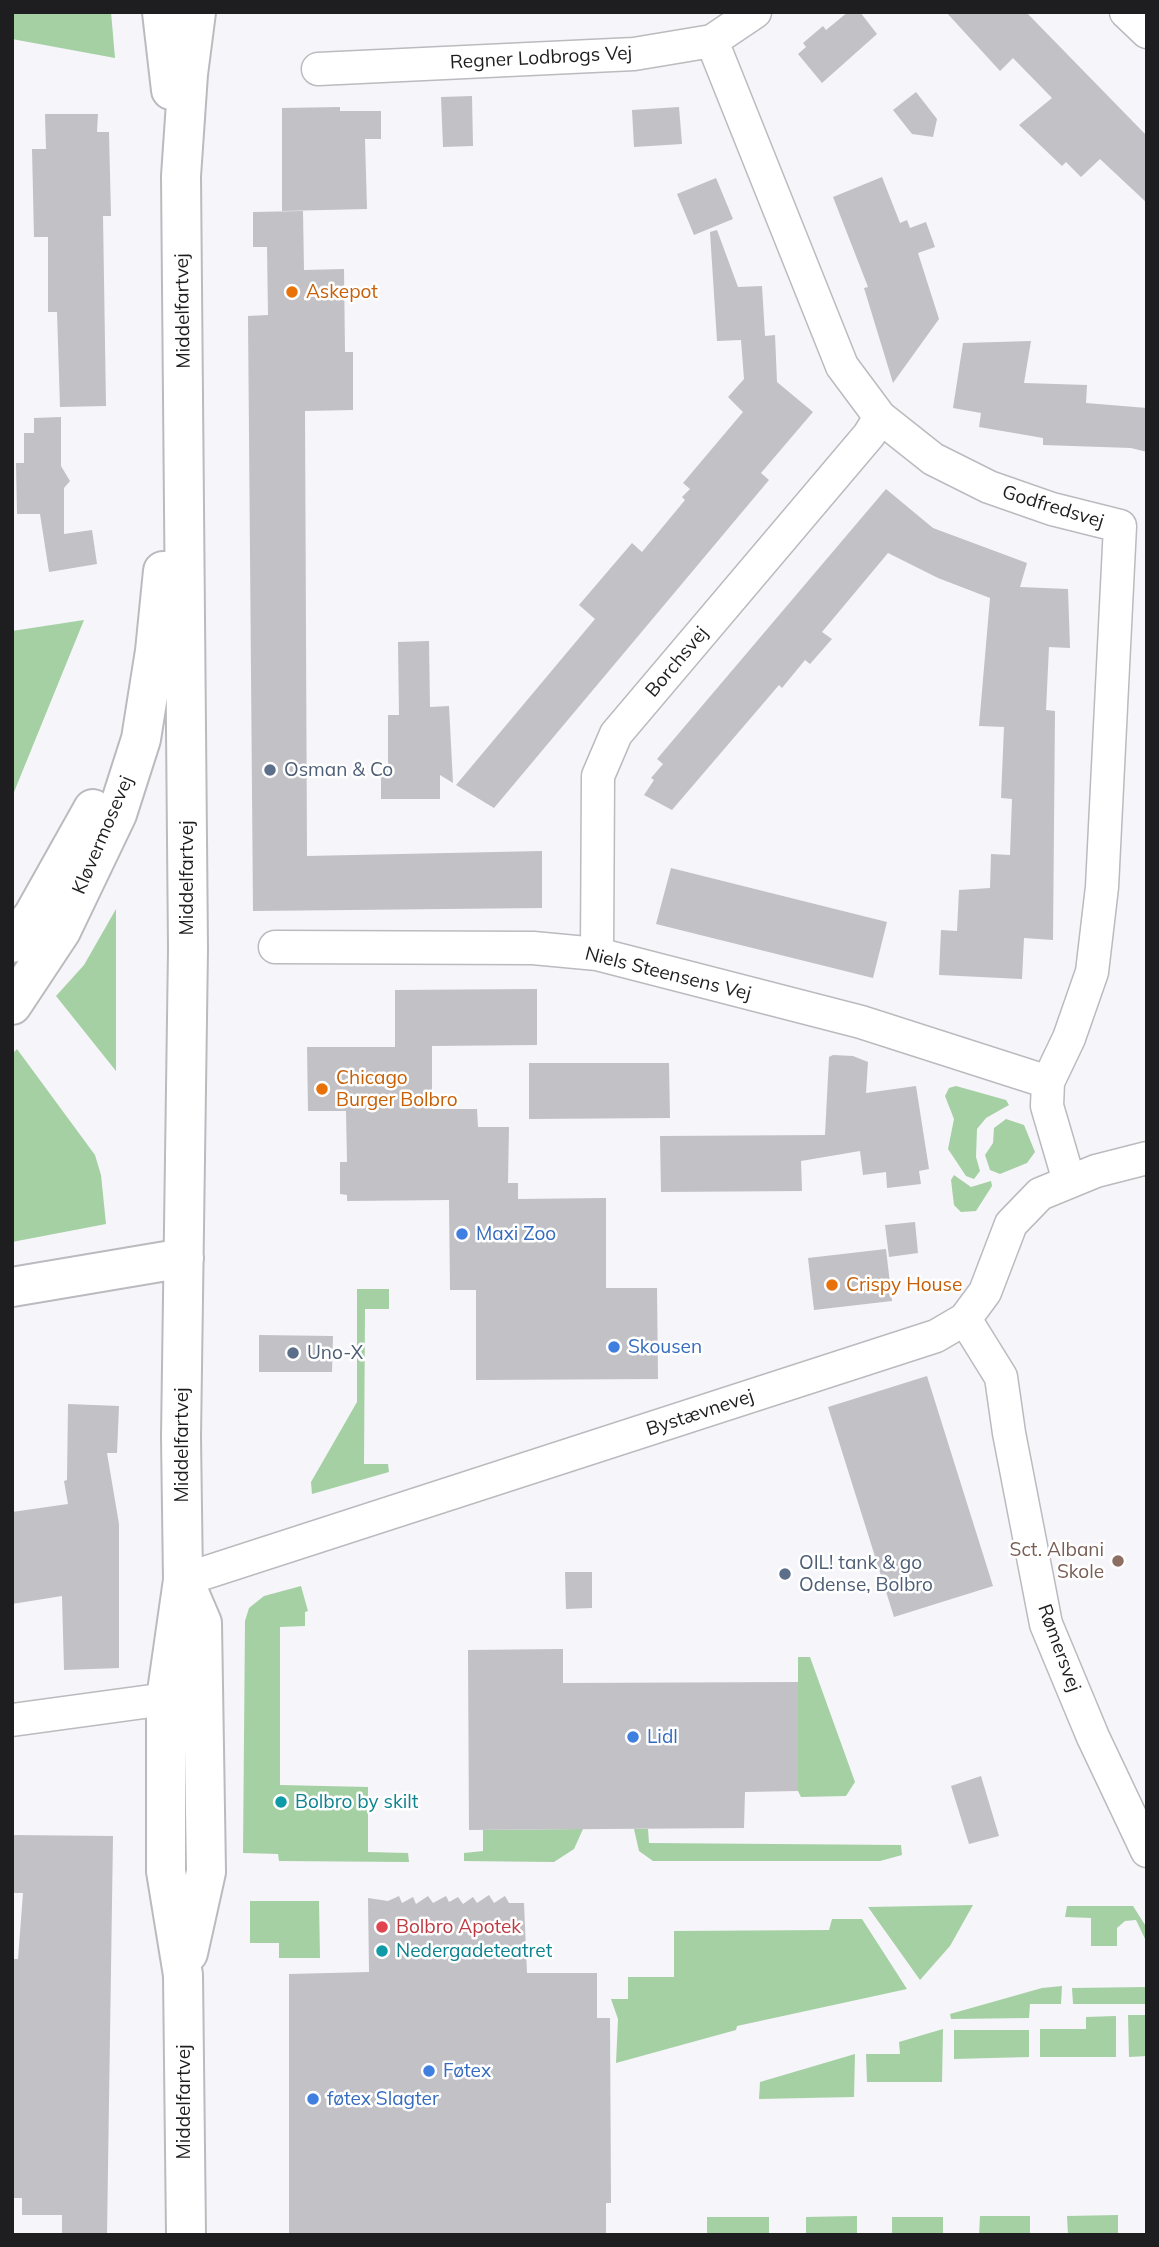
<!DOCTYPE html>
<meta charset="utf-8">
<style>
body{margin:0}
#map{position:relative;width:1159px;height:2247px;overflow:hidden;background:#f6f5fa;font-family:Mulish,sans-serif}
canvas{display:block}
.frame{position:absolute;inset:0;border:14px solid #1e1e20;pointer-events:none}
</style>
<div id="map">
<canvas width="1159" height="2247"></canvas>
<div class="frame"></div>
</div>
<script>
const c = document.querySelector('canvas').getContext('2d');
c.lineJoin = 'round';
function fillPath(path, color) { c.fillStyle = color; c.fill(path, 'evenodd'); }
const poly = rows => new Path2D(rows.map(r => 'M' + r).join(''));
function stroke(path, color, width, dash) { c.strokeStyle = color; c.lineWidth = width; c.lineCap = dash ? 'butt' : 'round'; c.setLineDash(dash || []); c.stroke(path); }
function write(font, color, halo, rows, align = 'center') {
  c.font = font + ' Mulish,sans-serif'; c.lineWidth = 5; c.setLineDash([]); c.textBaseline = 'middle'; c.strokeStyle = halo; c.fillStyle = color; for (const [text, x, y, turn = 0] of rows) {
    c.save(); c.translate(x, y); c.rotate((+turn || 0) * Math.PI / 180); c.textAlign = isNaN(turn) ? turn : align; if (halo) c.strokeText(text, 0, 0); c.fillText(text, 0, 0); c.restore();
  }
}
fillPath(poly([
 [12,12,111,12,115,58,12,39],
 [84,620,12,797,12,631],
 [116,909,116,1071,56,996,84,965],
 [17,1049,95,1155,101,1175,106,1224,12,1242,12,1054],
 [956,1086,1006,1100,1009,1105,986,1118,977,1129,976,1157,980,1171,974,1179,966,1176,948,1149,954,1119,945,1096,949,1088],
 [1006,1119,1024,1125,1035,1152,1027,1163,1000,1174,990,1170,985,1155,993,1143,994,1128],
 [954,1175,971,1187,991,1181,992,1186,976,1211,961,1212,954,1205,951,1180],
 [357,1289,389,1289,389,1309,365,1309,364,1464,388,1464,389,1472,312,1494,311,1482,357,1402],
 [301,1586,308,1611,305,1612,305,1626,280,1627,280,1785,368,1787,368,1852,408,1853,409,1862,279,1861,278,1854,243,1853,245,1621,249,1608,264,1596],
 [798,1657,810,1657,855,1782,846,1796,801,1797,798,1791],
 [583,1829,574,1849,554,1862,464,1861,464,1853,483,1851,483,1830],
 [634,1829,648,1829,649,1843,901,1845,902,1855,880,1861,653,1861,639,1851],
 [250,1901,319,1901,320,1958,279,1958,279,1943,250,1943],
 [973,1905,950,1946,920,1980,868,1907],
 [1067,1906,1133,1906,1147,1928,1147,1943,1136,1920,1125,1921,1117,1928,1117,1946,1091,1946,1091,1918,1065,1917],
 [832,1919,862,1919,907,1989,737,2026,736,2030,616,2063,618,2019,611,1999,628,1999,628,1977,674,1977,674,1931,829,1930],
 [1062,1986,1061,2004,1030,2004,1029,2018,951,2019,950,2014,1042,1988],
 [1147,1987,1147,2004,1073,2004,1072,1988],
 [1128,2015,1147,2015,1147,2056,1129,2057],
 [1116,2016,1116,2057,1040,2057,1040,2029,1086,2029,1086,2017],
 [943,2029,942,2082,867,2082,866,2054,900,2054,899,2042],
 [954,2030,1029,2030,1029,2057,954,2059],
 [855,2054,854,2097,759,2099,760,2082],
 [1118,2215,1118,2235,1068,2235,1067,2216],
 [857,2216,857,2235,806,2235,806,2217],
 [980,2216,1030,2216,1030,2235,979,2235],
 [707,2217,769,2217,769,2235,707,2235],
 [892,2217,943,2217,943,2235,892,2235]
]), '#a5d0a3');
fillPath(poly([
 [848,12,860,12,877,34,822,83,798,54,806,47,803,43,823,26,826,30],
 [946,12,1026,12,1147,136,1147,203,1100,159,1081,177,1066,162,1062,166,1019,125,1052,98,1013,58,1000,71],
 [916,92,937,119,933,137,912,134,893,110],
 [472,96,473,146,443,147,441,97],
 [340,107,340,111,381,111,381,139,365,139,367,209,282,211,282,108],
 [679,107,682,144,634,147,632,110],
 [45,114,98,114,97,132,109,132,111,216,103,216,106,406,60,407,57,312,48,312,48,237,34,237,32,149,46,149],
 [882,177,900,223,907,220,910,228,926,222,935,247,918,253,939,319,893,383,864,288,868,287,833,197],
 [716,178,733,219,694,235,677,194],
 [303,211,304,270,344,269,345,352,353,352,353,410,305,411,307,856,542,851,542,908,253,911,248,316,268,315,267,247,253,247,253,212],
 [717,230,738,287,762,286,765,336,775,335,777,382,813,412,761,473,769,480,494,808,456,785,595,619,579,605,632,543,642,552,685,500,682,497,690,489,683,483,743,412,728,397,744,379,741,340,717,341,710,232],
 [1031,341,1024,383,1087,385,1086,403,1147,408,1147,452,1131,448,1043,445,1043,438,979,427,981,413,953,408,963,343],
 [61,417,61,466,70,481,64,488,64,534,92,530,97,564,49,572,40,514,17,514,16,463,24,463,24,433,34,433,34,418],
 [886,489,933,528,1027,563,1020,587,1068,589,1070,648,1049,647,1046,710,1055,711,1053,940,1024,938,1022,979,939,975,941,930,957,931,959,890,990,888,991,854,1010,855,1012,799,1001,798,1004,727,979,726,990,598,938,578,888,553,822,632,832,639,810,664,805,660,782,688,779,685,672,810,644,795,654,780,651,778,663,764,657,759],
 [429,641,430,707,449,706,453,783,440,775,440,799,381,799,381,768,388,768,388,715,399,715,398,642],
 [671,868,887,922,873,978,656,924],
 [537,989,537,1045,432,1046,432,1109,477,1109,478,1127,509,1127,508,1183,518,1183,518,1199,606,1198,606,1288,657,1288,658,1379,476,1380,476,1290,450,1290,449,1200,347,1201,347,1195,340,1194,340,1162,347,1162,346,1111,308,1111,307,1047,395,1047,395,990],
 [833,1055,853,1056,868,1062,866,1093,916,1086,929,1169,919,1171,921,1184,887,1188,886,1172,863,1175,860,1151,801,1161,802,1191,661,1192,660,1136,825,1135,829,1057],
 [529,1063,669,1063,670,1118,529,1119],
 [915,1222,918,1253,889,1257,885,1225],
 [886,1249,892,1301,814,1310,808,1258],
 [259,1335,333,1336,332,1372,259,1372],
 [927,1376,993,1586,894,1617,828,1407],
 [68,1404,119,1406,117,1453,107,1453,119,1524,119,1668,64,1670,62,1596,12,1604,12,1512,68,1504,64,1481,67,1480],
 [565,1572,592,1572,592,1608,566,1609],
 [563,1649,563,1683,798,1682,798,1791,745,1792,744,1828,469,1830,468,1650],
 [981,1776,999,1836,969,1844,951,1786],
 [12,1835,113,1836,107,2235,62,2235,62,2215,22,2215,22,2198,12,2198,12,1959,18,1959,23,1893,12,1893],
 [489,1895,494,1903,505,1896,509,1903,524,1903,527,1973,597,1973,597,2018,610,2018,611,2203,606,2203,606,2235,289,2235,289,1974,369,1972,368,1898,388,1901,399,1896,402,1903,413,1897,416,1904,428,1896,433,1903,446,1896,449,1902,458,1897,463,1904,473,1897,477,1903]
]), '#c1c1c6');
const street = poly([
 [1126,12,1147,32],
 [712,41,842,366,880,417,933,459,989,487,1052,509,1120,526,1102,887,1092,972,1069,1038,1048,1082,1047,1106,1069,1181],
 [318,69,634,54,712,41,755,12],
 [275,947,533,948,597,954,861,1022,1048,1082],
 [597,954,598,776,616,734,869,435,880,417],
 [965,1319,1001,1377,1009,1433,1046,1624,1093,1737,1147,1851],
 [183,1580,936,1336,965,1319,985,1292,1011,1224,1040,1194,1096,1171,1147,1158],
 [12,1720,166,1699]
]);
const secondary = poly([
 [162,12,171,90],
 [12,943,33,916,93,809],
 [12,1005,61,931,117,814,141,739,155,651,163,571],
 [12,1287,184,1258],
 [187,1588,202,1623,206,1872,188,1953],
 [186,2235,183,1975,166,1871,166,1699,183,1580,181,1437,188,949,181,176,188,74,196,12]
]);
stroke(street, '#bbbbbf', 35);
stroke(secondary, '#bbbbbf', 42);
stroke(street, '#fff', 32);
stroke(secondary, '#fff', 38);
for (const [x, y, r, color] of [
 [292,292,7,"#e8710a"],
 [270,770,7,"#5c6f8a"],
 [322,1089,7,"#e8710a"],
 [462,1234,7,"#3f7fe0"],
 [832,1285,7,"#e8710a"],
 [614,1347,7,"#3f7fe0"],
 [293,1353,7,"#5c6f8a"],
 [1118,1561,7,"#8d6e63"],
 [785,1574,7,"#5c6f8a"],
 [633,1737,7,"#3f7fe0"],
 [281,1802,7,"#0f9aa8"],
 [382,1927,7,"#e0444e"],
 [382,1951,7,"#0f9aa8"],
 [429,2071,7,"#3f7fe0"],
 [313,2099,7,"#3f7fe0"]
]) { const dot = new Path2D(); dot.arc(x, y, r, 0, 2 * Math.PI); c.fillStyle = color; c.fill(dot); stroke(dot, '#fff', 2.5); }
write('19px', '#1e1e20', '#fff', [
 ["Regner Lodbrogs Vej",541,58,-3],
 ["Middelfartvej",183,311,-91],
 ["Godfredsvej",1053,507,17],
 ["Borchsvej",677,662,-50],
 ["Kløvermosevej",103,835,-67],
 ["Middelfartvej",187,878,-90],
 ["Niels Steensens Vej",668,974,14],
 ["Bystævnevej",700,1413,-18],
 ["Middelfartvej",182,1445,-90],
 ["Rømersvej",1059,1648,70],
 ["Middelfartvej",184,2102,-90]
]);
write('19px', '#c56008', '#fff', [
 ["Askepot",306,292],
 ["Chicago",336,1078],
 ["Burger Bolbro",336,1100],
 ["Crispy House",846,1285]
], 'left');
write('19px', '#4e5e75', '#fff', [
 ["Osman & Co",284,770],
 ["Uno-X",307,1353],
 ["OIL! tank & go",799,1563],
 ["Odense, Bolbro",799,1585]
], 'left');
write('19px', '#366cbe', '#fff', [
 ["Maxi Zoo",476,1234],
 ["Skousen",628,1347],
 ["Lidl",647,1737],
 ["Føtex",443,2071],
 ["føtex Slagter",327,2099]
], 'left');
write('19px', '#785e54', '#fff', [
 ["Sct. Albani",1104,1550],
 ["Skole",1104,1572]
], 'right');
write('19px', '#0d838f', '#fff', [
 ["Bolbro by skilt",295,1802],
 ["Nedergadeteatret",396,1951]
], 'left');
write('19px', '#be3a42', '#fff', [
 ["Bolbro Apotek",396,1927]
], 'left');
</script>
